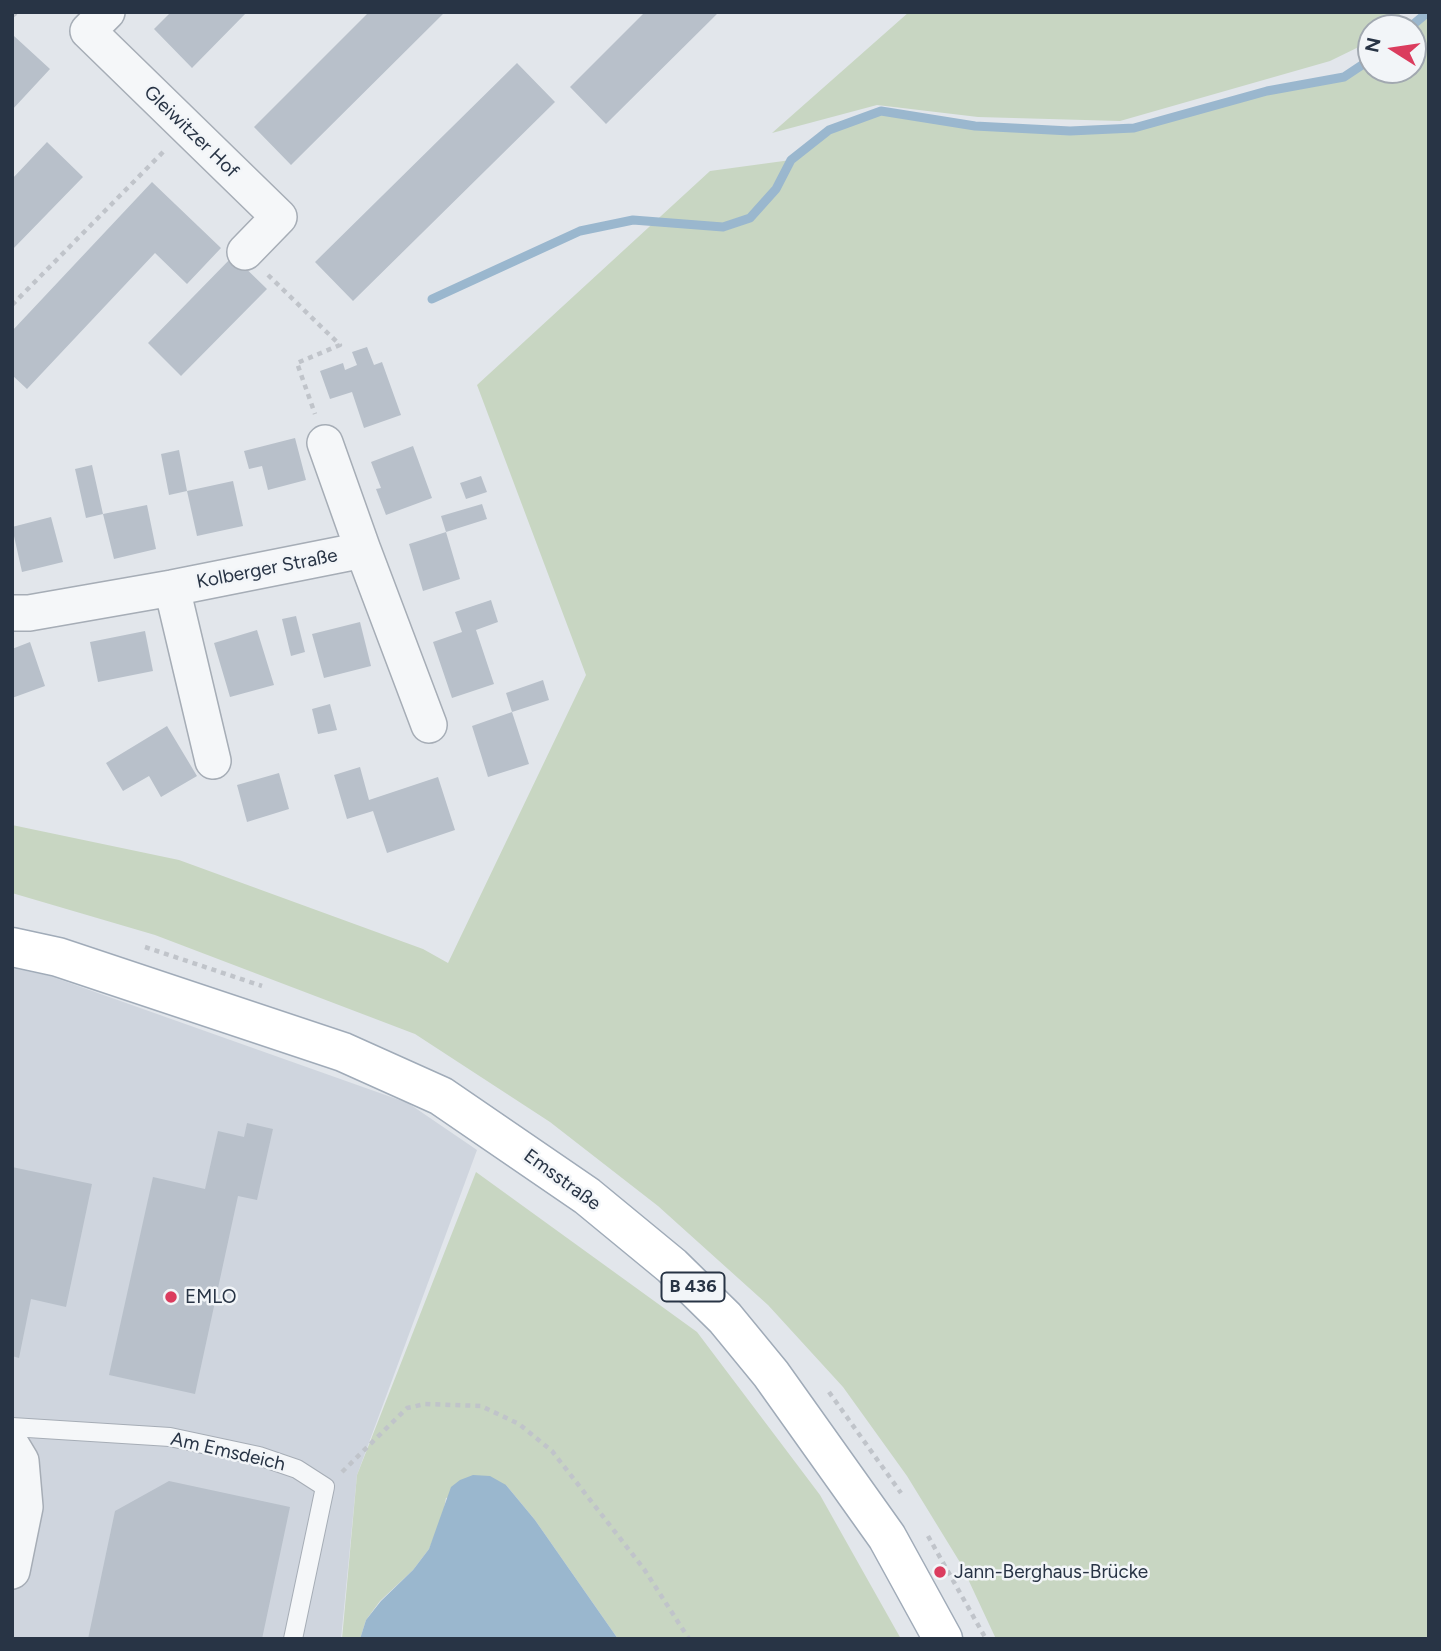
<!DOCTYPE html>
<meta charset="utf-8">
<style>
body{margin:0}
#map{position:relative;width:1441px;height:1651px;overflow:hidden;background:#e2e6eb;font-family:Figtree,sans-serif}
canvas{display:block}
.frame{position:absolute;inset:0;border:14px solid #283445;pointer-events:none}
.north{position:absolute;left:1357px;top:14px;width:70px;height:70px;box-sizing:border-box;background:#f2f5f8;border:2px solid #a1a8b0;border-radius:50%;rotate:282deg;font-size:19px;font-weight:700;line-height:28px;text-align:center;color:#283445}
.north::after{content:'';display:block;margin:auto;width:24px;height:32px;background:#db3c5e;clip-path:polygon(50% 0,100% 100%,50% 72%,0 100%)}
</style>
<div id="map">
<canvas width="1441" height="1651"></canvas>
<div class="frame"></div>
<div class="north">N</div>
</div>
<script>
const c = document.querySelector('canvas').getContext('2d');
c.lineJoin = 'round';
function fillPath(path, color) { c.fillStyle = color; c.fill(path, 'evenodd'); }
const poly = rows => new Path2D(rows.map(r => 'M' + r).join(''));
function stroke(path, color, width, dash) { c.strokeStyle = color; c.lineWidth = width; c.lineCap = dash ? 'butt' : 'round'; c.setLineDash(dash || []); c.stroke(path); }
function write(font, color, halo, rows, align = 'center') {
  c.font = font + ' Figtree,sans-serif'; c.lineWidth = 5; c.setLineDash([]); c.textBaseline = 'middle'; c.strokeStyle = halo; c.fillStyle = color; for (const [text, x, y, turn = 0] of rows) {
    c.save(); c.translate(x, y); c.rotate((+turn || 0) * Math.PI / 180); c.textAlign = isNaN(turn) ? turn : align; if (halo) c.strokeText(text, 0, 0); c.fillText(text, 0, 0); c.restore();
  }
}
fillPath(poly([
 [12,968,50,976,408,1103,477,1150,357,1475,341,1639,12,1639]
]), '#cfd5de');
fillPath(poly([
 [909,12,1402,12,1387,28,1371,28,1371,41,1330,61,1120,121,978,117,877,105,772,133],
 [1429,12,1429,1639,996,1639,961,1564,907,1476,843,1387,768,1305,658,1206,550,1122,415,1034,155,935,12,893,12,825,179,860,423,949,448,963,586,675,477,385,710,171,791,160,829,130,881,111,975,126,1070,131,1134,128,1267,91,1344,77,1371,59,1371,70,1413,70,1413,28,1409,28],
 [476,1172,697,1332,820,1495,901,1639,618,1639,535,1520,506,1485,446,1498,442,1520,429,1549,413,1570,380,1601,366,1620,360,1639,342,1639,357,1475]
]), '#c8d6c2');
fillPath(poly([
 [473,1475,490,1476,506,1485,535,1520,618,1639,360,1639,366,1620,381,1601,413,1570,429,1549,451,1487,460,1480]
]), '#9ab7ce');
stroke(poly([
 [1409,28,1428,12],
 [432,299,580,231,633,220,723,227,750,218,776,189,791,160,829,130,881,111,975,126,1070,131,1134,128,1267,91,1344,77,1371,59]
]), '#9ab7ce', 9);
fillPath(poly([
 [171,12,247,12,192,68,154,29],
 [369,12,445,12,291,165,254,127],
 [645,12,719,12,606,124,570,87],
 [14,36,50,69,12,110,12,38],
 [517,63,555,102,353,301,315,262],
 [47,142,83,177,12,250,12,179],
 [152,182,221,248,187,284,155,253,27,389,12,375,12,331],
 [233,256,267,289,181,376,148,343],
 [367,347,374,365,382,362,401,415,364,428,352,392,330,399,320,371,343,363,345,370,357,365,352,352],
 [295,438,306,480,268,490,262,466,249,469,244,451],
 [413,446,432,498,386,515,376,489,381,488,371,462],
 [179,450,187,491,233,481,243,526,197,536,187,491,169,495,161,454],
 [92,465,103,514,86,518,75,469],
 [481,476,487,492,466,499,460,483],
 [482,504,487,519,446,532,460,579,423,591,409,544,446,532,441,516],
 [147,505,156,549,114,559,103,514],
 [51,517,63,562,22,572,12,527],
 [491,600,498,622,476,630,494,684,452,698,433,642,462,632,455,612],
 [296,616,305,652,291,656,282,619],
 [360,622,371,666,324,678,312,634],
 [257,630,274,685,230,697,214,643],
 [145,631,153,671,98,682,90,642],
 [30,642,45,686,12,698,12,649],
 [543,680,549,700,512,712,506,693],
 [330,704,337,730,318,734,312,709],
 [512,712,529,764,488,777,472,726],
 [167,726,197,776,161,797,149,776,123,791,106,763],
 [360,767,369,800,438,777,455,830,387,853,373,811,347,819,334,775],
 [279,773,289,809,247,822,237,785],
 [247,1123,273,1129,257,1200,238,1196,195,1394,109,1375,153,1177,205,1189,218,1131,244,1137],
 [12,1167,92,1184,66,1307,31,1299,19,1358,12,1356],
 [169,1481,290,1507,262,1639,88,1639,115,1511]
]), '#b8c0ca');
const lane = poly([
 [12,1427,170,1437,259,1456,297,1469,325,1487,293,1639]
]);
const street = poly([
 [107,12,88,31,279,217,245,252],
 [325,443,363,550],
 [172,588,213,761],
 [12,613,29,613,172,588,363,550,429,725],
 [12,1446,21,1461,25,1507,12,1571]
]);
const primary = poly([
 [12,947,58,957,343,1052,441,1096,587,1196,672,1266,725,1318,771,1374,887,1537,943,1639]
]);
stroke(lane, '#a6adb6', 20);
stroke(street, '#a6adb6', 38);
stroke(primary, '#a0abb8', 41);
stroke(poly([
 [12,16,17,12],
 [268,275,340,345,297,363,315,414],
 [12,305,166,149],
 [145,947,262,986],
 [829,1392,901,1493],
 [342,1472,407,1408,425,1404,481,1406,519,1424,552,1451,644,1569,689,1639],
 [928,1536,986,1639]
]), '#c0c4ca', 4.5, [5, 5]);
stroke(lane, '#f5f7f9', 18);
stroke(street, '#f5f7f9', 35);
stroke(primary, '#fff', 38);
for (const [x, y, r, color] of [
 [171,1297,7,"#db3c5e"],
 [940,1572,7,"#db3c5e"]
]) { const dot = new Path2D(); dot.arc(x, y, r, 0, 2 * Math.PI); c.fillStyle = color; c.fill(dot); stroke(dot, '#f2f5f8', 2.5); }
for (const [x, y, w] of [
 [693,1287,63]
]) { const box = new Path2D(); box.roundRect(x - w / 2, y - 14.5, w, 29, 5); c.fillStyle = '#f2f5f8'; c.fill(box); stroke(box, '#283445', 2); }
write('bold 18px', '#283445', null, [
 ["B 436",693,1287]
]);
write('19px', '#283445', '#f2f5f8', [
 ["Gleiwitzer Hof",191,132,44],
 ["Kolberger Straße",267,569,-11],
 ["Emsstraße",562,1180,36],
 ["Am Emsdeich",228,1452,13]
]);
write('19px', '#283445', '#f2f5f8', [
 ["EMLO",185,1297],
 ["Jann-Berghaus-Brücke",954,1572]
], 'left');
</script>
